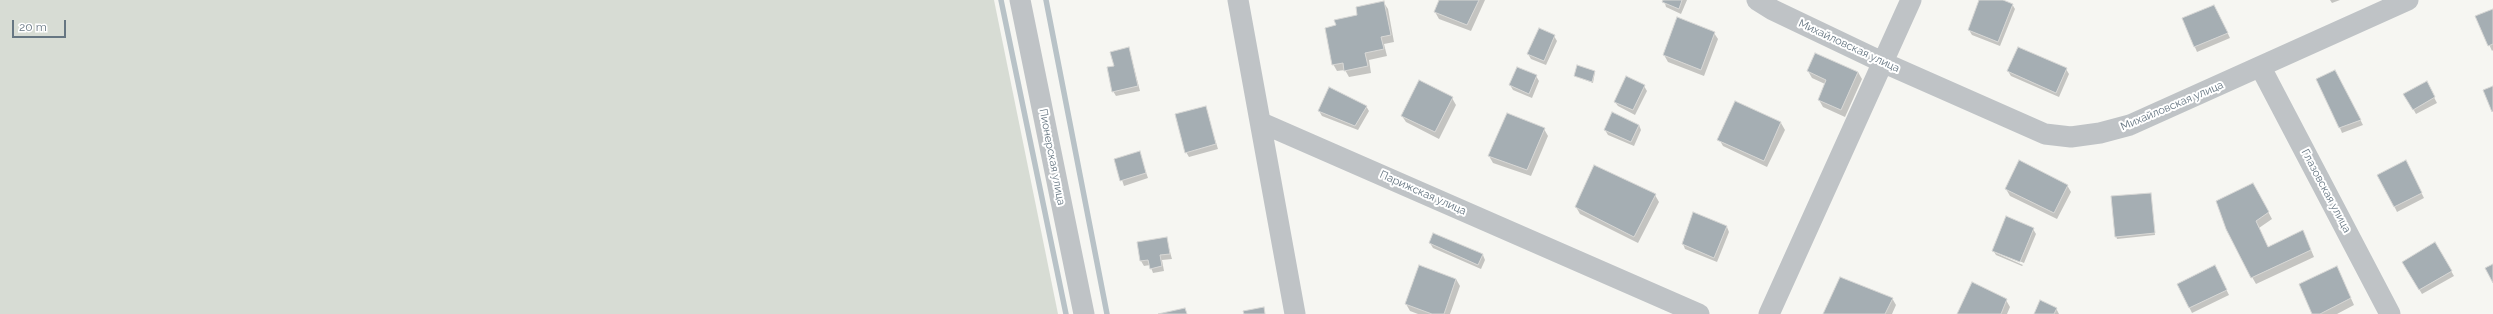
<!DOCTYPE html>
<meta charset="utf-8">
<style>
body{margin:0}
#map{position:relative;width:2493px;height:314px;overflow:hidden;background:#f6f6f2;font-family:Raleway,sans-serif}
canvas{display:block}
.scale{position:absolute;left:12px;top:20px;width:54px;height:18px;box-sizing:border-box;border:2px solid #667682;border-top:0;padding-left:5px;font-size:12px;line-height:14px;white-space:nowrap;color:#667682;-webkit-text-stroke:3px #fff;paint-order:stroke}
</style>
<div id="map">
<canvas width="2493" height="314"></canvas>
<div class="scale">20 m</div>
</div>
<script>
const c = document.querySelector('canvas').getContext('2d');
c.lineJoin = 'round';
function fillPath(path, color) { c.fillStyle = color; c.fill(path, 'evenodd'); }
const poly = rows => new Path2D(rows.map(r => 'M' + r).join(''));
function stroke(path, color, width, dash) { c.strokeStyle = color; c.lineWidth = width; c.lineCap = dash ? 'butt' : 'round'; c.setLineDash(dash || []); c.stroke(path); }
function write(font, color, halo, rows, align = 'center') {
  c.font = font + ' Raleway,sans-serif'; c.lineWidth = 4; c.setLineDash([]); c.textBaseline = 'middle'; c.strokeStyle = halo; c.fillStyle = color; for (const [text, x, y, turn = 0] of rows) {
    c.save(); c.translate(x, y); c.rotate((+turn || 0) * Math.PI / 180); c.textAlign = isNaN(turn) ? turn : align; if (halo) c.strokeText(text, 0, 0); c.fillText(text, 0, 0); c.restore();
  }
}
fillPath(poly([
 [0,0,994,0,1058,314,0,314]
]), '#d7dcd4');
fillPath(poly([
 [1440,0,1485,0,1471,31,1439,19,1435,12],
 [1664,0,1687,0,1681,14,1666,7],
 [1980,0,2001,0,2012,4,2015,9,2000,46,1972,35,1969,30],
 [2330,0,2340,0,2332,3],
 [1384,3,1388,9,1394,42,1384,44,1387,56,1369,60,1371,73,1349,77,1345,70,1337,71,1333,64,1337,26],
 [2493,10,2493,50,2492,51,2477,17],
 [2217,11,2230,38,2197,52,2183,19],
 [1714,33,1718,39,1704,76,1668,62,1664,55],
 [1554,36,1557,41,1546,65,1531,59,1528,54],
 [1129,48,1140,91,1116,96,1113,91,1115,67],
 [2066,69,2069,74,2059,97,2011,76,2008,71],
 [1808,71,1858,72,1862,79,1845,117,1823,107,1819,100,1825,84,1812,78],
 [1595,72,1593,83,1575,76],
 [1536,76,1539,81,1532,98,1513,90,1510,85],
 [2338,76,2363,125,2342,133,2340,128],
 [2426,82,2437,103,2416,114,2405,94],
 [1644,86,1647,91,1635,115,1618,106,1615,102],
 [1452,98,1456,105,1439,139,1406,122,1402,116],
 [1736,102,1781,123,1785,130,1767,167,1723,146,1719,139],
 [1366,106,1369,111,1358,130,1322,116,1319,111],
 [1205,107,1218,149,1189,157,1186,152],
 [1639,125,1641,130,1634,146,1608,135,1605,130],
 [1544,129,1548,136,1531,176,1493,163,1489,156],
 [1139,152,1148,178,1124,186,1115,159],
 [2408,166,2424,198,2397,212,2379,175],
 [2067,185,2071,192,2057,219,2010,196,2006,189],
 [2257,191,2272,219,2259,228,2268,248,2303,231,2314,257,2256,284,2252,277],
 [2151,194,2155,235,2117,239,2116,236],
 [1655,195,1659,202,1638,243,1580,214,1576,207],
 [1694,213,1727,227,1729,232,1717,262,1685,249,1683,244],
 [2033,229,2036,234,2024,263,1996,251,1996,253,2023,265,2022,266,1996,255,1993,250],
 [1166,238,1172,259,1162,260,1164,271,1153,273,1150,265,1144,266,1141,261],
 [1430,243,1483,255,1485,260,1481,269,1433,248],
 [2435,244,2454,276,2422,294,2403,262],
 [2217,271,2229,295,2192,313,2178,284],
 [2340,274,2354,305,2337,314,2313,314],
 [1456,279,1460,286,1450,314,1418,314,1410,311,1406,304],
 [1892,298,1896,305,1892,314,1824,314],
 [2006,300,2010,307,2007,314,1958,314],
 [2056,308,2059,314,2035,314]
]), '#0003');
stroke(poly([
 [1001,0,1066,314],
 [1046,0,1107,314]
]), '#b8c2c7', 5.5);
const building = poly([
 [1439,0,1479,0,1467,25,1434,12,1439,0],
 [1663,0,1682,0,1679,9,1662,2,1663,0],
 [1979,0,2003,0,2013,4,1998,42,1968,30,1979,0],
 [1384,1,1391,35,1381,37,1384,49,1365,53,1368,66,1344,71,1343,63,1332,65,1325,28,1336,25,1334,20,1357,15,1356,7,1384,1],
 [2214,5,2228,33,2194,47,2182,18,2214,5],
 [2493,9,2493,44,2488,46,2475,16,2493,9],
 [1677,17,1715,32,1701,70,1663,55,1677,17],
 [1539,28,1555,35,1544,61,1527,54,1539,28],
 [1129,47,1138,86,1112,92,1107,67,1114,66,1110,52,1129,47],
 [2018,47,2067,68,2056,93,2007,71,2018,47],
 [1815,53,1858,72,1841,110,1818,100,1826,80,1807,71,1815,53],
 [1577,65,1595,71,1592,82,1574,76,1577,65],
 [1517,67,1537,75,1529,94,1509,85,1517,67],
 [2335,70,2361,120,2339,128,2316,79,2335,70],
 [1626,76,1645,85,1633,110,1614,102,1626,76],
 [1419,80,1453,97,1435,132,1401,116,1419,80],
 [2427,81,2435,97,2413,110,2403,94,2427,81],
 [2493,86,2493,111,2492,112,2483,90,2493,86],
 [1329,87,1367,106,1355,126,1318,111,1329,87],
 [1735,101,1781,122,1764,161,1717,140,1735,101],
 [1206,106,1216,144,1185,153,1175,114,1206,106],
 [1612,112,1639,125,1631,142,1604,130,1612,112],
 [1507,113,1545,128,1527,170,1488,156,1507,113],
 [1140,151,1146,173,1120,181,1114,159,1140,151],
 [2019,160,2068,185,2054,213,2005,189,2019,160],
 [2406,160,2422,193,2394,207,2377,175,2406,160],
 [1594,165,1656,194,1634,237,1575,207,1594,165],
 [2253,183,2269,212,2256,221,2268,247,2303,230,2311,250,2251,278,2226,229,2216,201,2253,183],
 [2151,193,2155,233,2115,237,2111,196,2151,193],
 [1693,212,1727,226,1714,258,1682,244,1693,212],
 [2006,216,2034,228,2020,262,1992,251,2006,216],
 [1433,233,1483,254,1478,265,1429,243,1433,233],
 [1167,237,1170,254,1160,255,1162,266,1150,269,1148,260,1140,261,1137,242,1167,237],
 [2435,242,2452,271,2419,290,2402,262,2435,242],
 [2493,264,2493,283,2485,268,2493,264],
 [1419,265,1456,279,1444,314,1432,314,1405,304,1419,265],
 [2215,265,2227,290,2189,308,2177,284,2215,265],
 [2337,266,2351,298,2320,314,2312,314,2299,284,2337,266],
 [1840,277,1893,298,1885,314,1823,314,1840,277],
 [1972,282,2007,299,2001,314,1957,314,1972,282],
 [2040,300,2057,308,2054,314,2034,314,2040,300],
 [1264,307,1265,314,1244,314,1243,311,1264,307],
 [1185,308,1187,314,1158,314,1185,308]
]);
fillPath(building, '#a5aeb3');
stroke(building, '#d7d7d5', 1);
stroke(poly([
 [1020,0,1084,314],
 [1238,0,1295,314],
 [1757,0,1773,10,1882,62,2045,134,2071,137,2100,133,2130,125,2408,0],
 [2261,68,2390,314],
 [1262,123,1699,314],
 [1769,314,1911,0]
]), '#bfc3c6', 21);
write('11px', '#667682', '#fff', [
 ["Михайловская улица",1849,46,25],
 ["Михайловская улица",2172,106,-23],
 ["Пионерская улица",1052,157,79],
 ["Глазовская улица",2326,191,62],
 ["Парижская улица",1423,193,24]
]);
</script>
